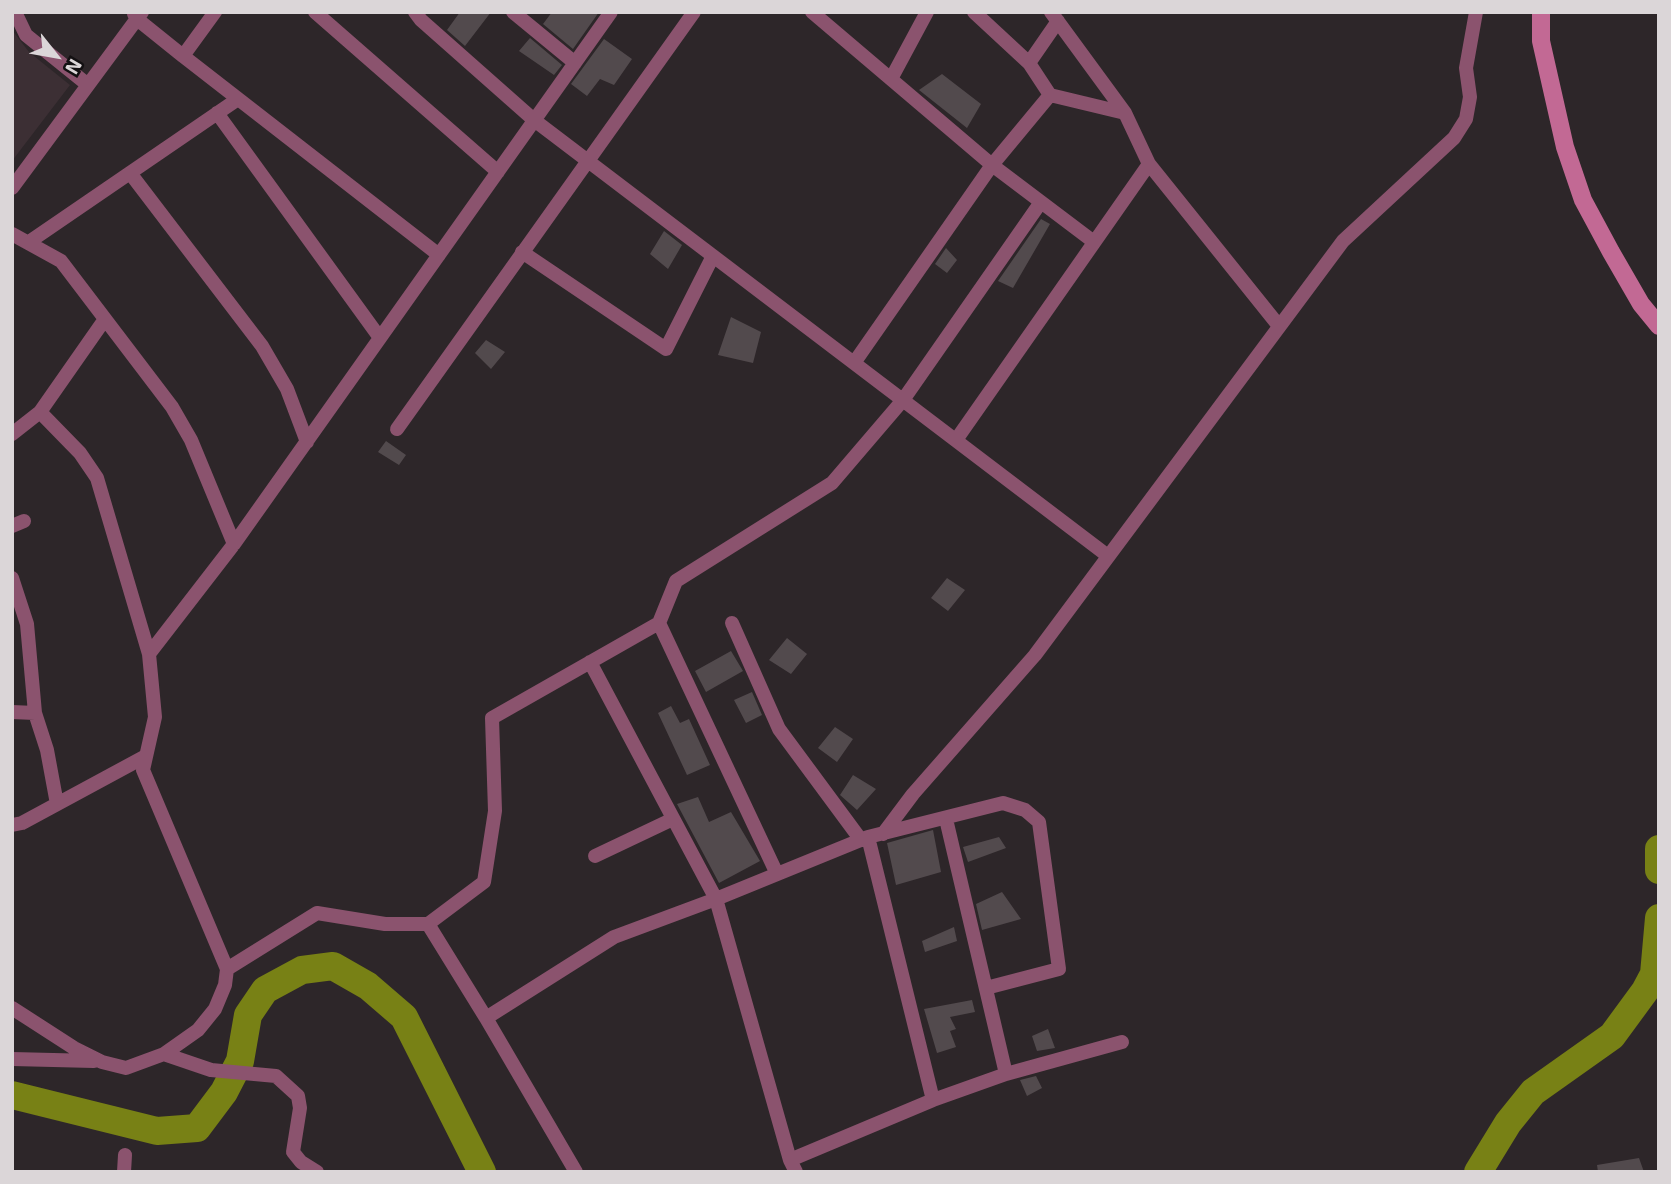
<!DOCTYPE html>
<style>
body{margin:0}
#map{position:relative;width:1671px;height:1184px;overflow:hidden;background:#2d2629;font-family:"Exo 2",sans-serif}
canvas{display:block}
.frame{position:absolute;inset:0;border:14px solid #dbd6d8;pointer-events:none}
.north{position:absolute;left:21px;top:21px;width:70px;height:70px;-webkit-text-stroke:5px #131012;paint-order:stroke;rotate:121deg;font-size:19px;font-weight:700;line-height:28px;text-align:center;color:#dbd6d8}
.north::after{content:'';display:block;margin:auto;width:24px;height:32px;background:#dbd6d8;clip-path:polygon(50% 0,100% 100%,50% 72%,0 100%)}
</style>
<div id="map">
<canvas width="1671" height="1184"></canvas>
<div class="frame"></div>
<div class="north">N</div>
</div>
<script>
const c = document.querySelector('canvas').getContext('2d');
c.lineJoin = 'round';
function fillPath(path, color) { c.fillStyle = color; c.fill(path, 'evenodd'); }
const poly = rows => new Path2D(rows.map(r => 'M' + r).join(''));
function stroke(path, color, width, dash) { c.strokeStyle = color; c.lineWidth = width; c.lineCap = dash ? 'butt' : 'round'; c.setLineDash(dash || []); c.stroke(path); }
fillPath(poly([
 [12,30,29,52,70,85,12,161]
]), '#3c2f34');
stroke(poly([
 [1659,849,1659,870],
 [12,1095,157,1131,197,1128,224,1092,240,1061,248,1015,265,990,302,970,333,966,368,986,404,1017,482,1172],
 [1478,1172,1508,1123,1533,1092,1612,1036,1645,991,1654,974,1659,918]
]), '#788115', 28);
fillPath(poly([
 [460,12,491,12,465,46,447,30],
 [552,12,599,12,573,49,543,24],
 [530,38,562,65,554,75,519,51],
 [604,39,632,59,614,85,600,79,587,96,571,84],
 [942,74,981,104,967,128,919,90],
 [1041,219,1050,224,1013,288,998,281],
 [664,231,682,245,668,269,650,254],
 [946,248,957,260,947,273,935,264],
 [731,317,761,332,753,363,718,355],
 [486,340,505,352,491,369,475,353],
 [386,441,406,455,399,465,378,452],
 [947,578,965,590,948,611,931,598],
 [787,638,807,654,791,674,769,660],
 [731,651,743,671,706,692,695,671],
 [752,692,762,715,746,723,734,700],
 [671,706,680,723,689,719,710,765,687,775,658,713],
 [835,727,853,739,837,762,818,748],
 [853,775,876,789,857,810,840,795],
 [698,797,709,822,731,812,760,861,719,883,677,804],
 [933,830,941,872,896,885,887,843],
 [999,837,1006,848,968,862,963,847],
 [1002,892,1021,919,982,930,976,904],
 [954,927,957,941,925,952,922,941],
 [972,1000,975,1012,950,1017,956,1029,950,1031,956,1047,937,1053,924,1009],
 [1048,1029,1055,1048,1037,1051,1032,1036],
 [1036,1076,1042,1088,1027,1096,1020,1080],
 [1639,1158,1644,1172,1598,1172,1597,1165]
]), '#524a4d');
stroke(poly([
 [15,12,26,35,88,85],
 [215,12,183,56,439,255],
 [315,12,498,172],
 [415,12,421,20,534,120,1108,556],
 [513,12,575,63],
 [812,12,992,165,1094,242],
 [134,14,137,19,183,56],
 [1029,63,1058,21],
 [891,79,927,12],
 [1050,95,1125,113],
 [217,113,380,338],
 [1149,164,1279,326],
 [130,173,262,346,287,389,307,442],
 [12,188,142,12],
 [12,234,61,261,172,407,191,440,234,544],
 [29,242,238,99],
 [522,252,666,349,713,256],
 [854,363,992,165,1050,95,1029,63,974,12],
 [40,412,105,319],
 [397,429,694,12],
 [12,434,40,412,80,453,97,478,149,654,155,717,143,770,227,969,225,985,215,1009,198,1030,164,1054,126,1068,102,1062,74,1048,12,1008],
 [956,440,1149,164,1125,113,1051,12],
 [12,526,24,521],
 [12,578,27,624,35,713],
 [659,623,676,581,832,483,903,400,1041,202],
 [732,623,779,729,861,840],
 [149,654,234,544,611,12],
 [590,662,716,899,790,1160,796,1172],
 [12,712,35,713,47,750,57,804],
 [946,819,1006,1074],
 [12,825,22,823,146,756],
 [883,834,913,794,1035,655,1343,241,1454,138,1466,119,1470,97,1466,68,1476,12],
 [868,837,933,1100],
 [595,856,673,819],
 [428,924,484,882,495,811,492,718,659,623,777,874],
 [227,969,317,913,385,924,428,924,486,1018,576,1172],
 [486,1018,614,937,716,899,868,837,1003,803,1025,810,1039,822,1059,969,986,988],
 [164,1054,211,1070,276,1076,298,1096,300,1108,293,1152,301,1162,317,1172],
 [12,1059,94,1061],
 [790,1160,933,1100,1006,1074,1122,1042],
 [124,1172,125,1155]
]), '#8b536e', 14);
stroke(poly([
 [1541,12,1541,41,1565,147,1583,200,1611,252,1641,304,1659,326]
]), '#c26994', 18);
</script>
